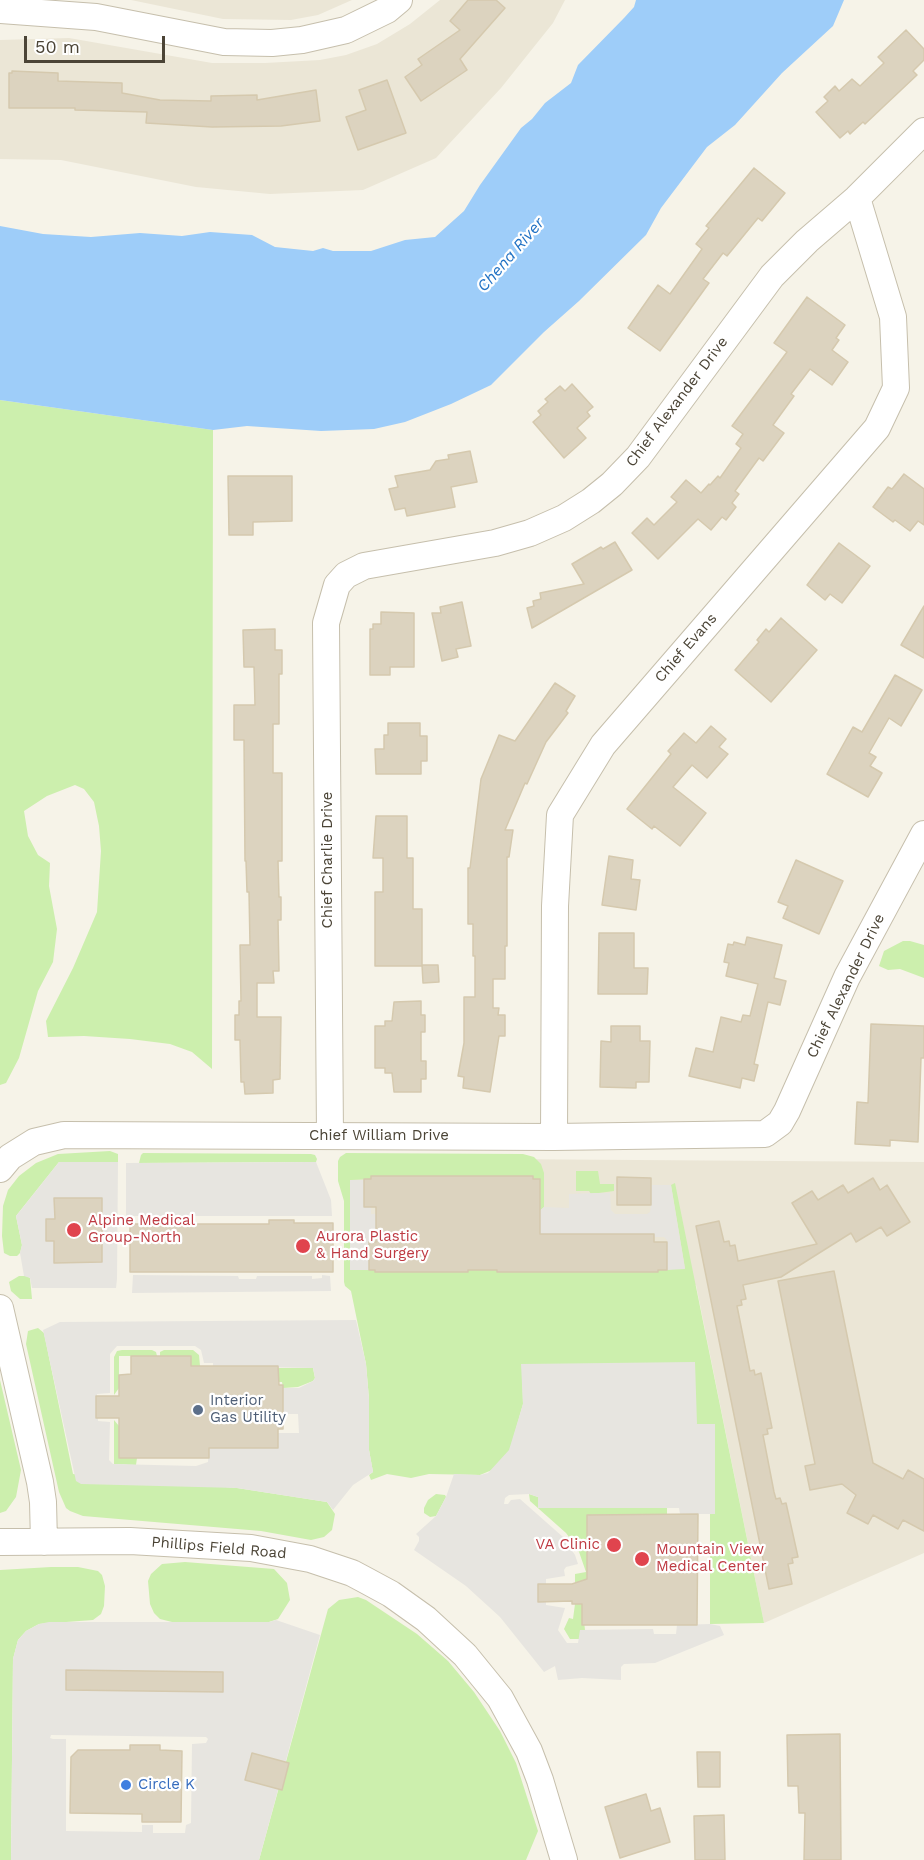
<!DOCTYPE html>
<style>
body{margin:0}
#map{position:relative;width:924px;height:1860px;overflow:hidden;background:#f6f3e8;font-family:"Work Sans",sans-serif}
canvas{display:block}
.scale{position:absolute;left:24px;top:36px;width:141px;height:27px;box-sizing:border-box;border:3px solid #4b4436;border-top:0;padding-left:8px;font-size:18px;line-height:21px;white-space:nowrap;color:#4b4436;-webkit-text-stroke:4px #fff;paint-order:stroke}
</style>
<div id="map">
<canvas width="924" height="1860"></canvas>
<div class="scale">50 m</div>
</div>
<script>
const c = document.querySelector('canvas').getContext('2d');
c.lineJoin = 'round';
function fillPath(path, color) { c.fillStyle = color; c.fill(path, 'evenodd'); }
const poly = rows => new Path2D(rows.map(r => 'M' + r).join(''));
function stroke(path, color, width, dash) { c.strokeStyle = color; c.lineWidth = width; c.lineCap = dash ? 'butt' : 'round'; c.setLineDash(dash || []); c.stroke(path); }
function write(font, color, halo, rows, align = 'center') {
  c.font = font + ' "Work Sans",sans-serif'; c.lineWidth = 4.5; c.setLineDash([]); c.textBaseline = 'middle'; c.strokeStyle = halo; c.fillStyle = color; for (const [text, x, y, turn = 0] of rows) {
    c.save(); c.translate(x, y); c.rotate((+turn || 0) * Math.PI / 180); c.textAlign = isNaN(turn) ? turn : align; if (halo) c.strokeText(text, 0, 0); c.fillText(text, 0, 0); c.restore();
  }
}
fillPath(poly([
 [131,0,352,0,318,15,291,20,223,19],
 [440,0,565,0,553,23,501,88,436,158,363,190,270,194,196,187,61,160,0,159,0,40,69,38,212,63,265,63,320,60,346,55,377,44,410,24],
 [350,1158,924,1162,924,1553,764,1623,696,1285,351,1286]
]), '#ebe6d6');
fillPath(poly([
 [0,400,213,430,212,1069,192,1052,170,1044,130,1039,84,1036,48,1037,46,1021,73,968,97,912,101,851,99,826,94,802,84,789,75,785,47,796,24,811,28,836,38,855,50,863,49,886,57,929,53,962,38,991,19,1058,6,1083,0,1085],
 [903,941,910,941,924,945,924,978,900,969,888,970,879,966,884,951],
 [110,1151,118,1154,118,1162,59,1162,16,1216,22,1245,20,1253,17,1256,10,1256,4,1253,2,1236,3,1206,8,1190,19,1176,36,1163,58,1154],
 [143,1153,311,1154,315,1155,317,1159,316,1162,139,1163,141,1155],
 [346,1153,523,1154,534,1157,541,1164,544,1173,544,1207,537,1213,532,1176,371,1176,371,1179,351,1180,351,1270,375,1270,375,1272,468,1272,468,1270,497,1270,498,1272,658,1272,658,1270,685,1268,671,1185,675,1183,764,1623,710,1624,710,1514,715,1514,715,1424,697,1424,522,1364,523,1404,510,1450,492,1470,480,1475,429,1474,411,1478,387,1474,371,1480,369,1475,373,1472,369,1450,369,1399,366,1364,351,1291,345,1286,344,1282,344,1201,338,1181,338,1161,340,1157],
 [576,1171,598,1171,600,1184,614,1184,614,1191,591,1194,589,1191,576,1191],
 [19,1276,27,1276,30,1278,32,1299,20,1299,11,1291,9,1282],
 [38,1328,44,1333,73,1474,237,1488,327,1502,335,1514,332,1530,324,1537,311,1540,261,1531,83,1516,70,1511,66,1508,59,1492,26,1344,28,1331],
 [122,1350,152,1350,156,1352,157,1356,119,1356,119,1388,114,1395,114,1357,117,1351],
 [164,1350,193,1350,199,1355,200,1366,191,1366,191,1356,160,1356,160,1352],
 [278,1368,313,1368,315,1378,313,1381,298,1387,283,1388,282,1382,279,1382],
 [0,1380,21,1470,16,1497,6,1511,0,1513],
 [114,1420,119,1426,119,1458,137,1458,136,1465,114,1464],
 [436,1494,445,1495,446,1497,436,1516,430,1517,424,1513,424,1508,428,1500],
 [529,1494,538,1497,538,1508,667,1508,667,1514,587,1515,587,1579,575,1583,575,1574,586,1572,578,1549,566,1533,530,1501],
 [185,1562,274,1569,287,1583,290,1600,278,1619,269,1622,172,1622,160,1619,154,1613,150,1604,148,1581,151,1574,162,1564],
 [51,1567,78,1567,98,1571,102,1575,105,1586,104,1606,101,1614,93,1620,39,1624,26,1631,18,1640,13,1659,11,1860,0,1860,0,1570],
 [358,1597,366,1600,417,1634,448,1661,474,1692,500,1731,516,1763,538,1831,526,1860,259,1860,328,1609,339,1600],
 [575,1604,582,1604,585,1630,580,1630,580,1639,570,1639,564,1629,569,1618,573,1619]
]), '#ccefad');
fillPath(poly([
 [59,1162,118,1162,117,1279,116,1288,32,1288,30,1278,24,1276,20,1253,22,1245,16,1216],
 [55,1199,100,1261,100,1262,55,1263,54,1241,46,1241,46,1220,55,1219],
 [316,1162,331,1200,332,1216,126,1216,126,1163],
 [350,1180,364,1180,364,1206,371,1207,371,1214,376,1214,537,1213,544,1207,569,1208,569,1194,594,1193,610,1193,611,1210,615,1214,647,1214,650,1212,651,1205,651,1185,671,1185,685,1269,667,1270,667,1240,664,1237,654,1237,369,1242,369,1270,350,1270],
 [133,1275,238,1276,239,1279,256,1279,257,1276,312,1276,312,1279,322,1278,322,1275,330,1276,331,1291,132,1293],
 [356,1320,366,1364,369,1399,369,1450,373,1472,353,1485,333,1510,327,1502,237,1488,81,1484,76,1481,43,1330,60,1322],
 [117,1346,195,1346,201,1350,204,1363,213,1363,213,1366,313,1368,315,1378,313,1381,299,1388,283,1388,283,1414,298,1414,299,1433,278,1433,278,1448,209,1448,208,1462,196,1466,113,1464,109,1460,110,1422,98,1421,97,1394,110,1393,110,1354],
 [695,1362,697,1424,715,1424,715,1514,680,1514,679,1508,538,1508,538,1497,529,1494,509,1495,505,1498,504,1504,508,1504,511,1500,520,1499,563,1537,575,1555,578,1564,566,1567,564,1570,565,1576,546,1579,546,1605,565,1608,558,1630,567,1643,578,1643,580,1630,653,1629,654,1634,676,1634,677,1625,710,1624,720,1626,724,1635,655,1663,624,1664,621,1667,621,1680,582,1678,558,1680,555,1666,544,1672,500,1617,466,1586,414,1550,419,1541,419,1537,416,1534,436,1516,446,1497,454,1474,480,1475,488,1473,509,1450,523,1404,521,1364],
 [276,1620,320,1635,259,1860,11,1860,13,1659,18,1640,26,1631,39,1624,49,1622,269,1622],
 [51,1735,206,1737,208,1739,206,1743,192,1744,191,1823,186,1825,185,1833,153,1833,153,1825,142,1825,142,1832,66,1831,66,1739,53,1739,50,1738]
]), '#e7e5e0');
fillPath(poly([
 [636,0,844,0,833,26,782,73,735,125,707,147,661,208,646,235,579,301,544,332,491,385,451,404,405,422,374,429,321,431,247,426,213,430,0,400,0,226,43,234,91,237,140,233,182,236,210,232,252,235,275,247,313,251,323,248,333,251,371,251,405,240,435,237,464,211,480,185,521,128,532,119,545,103,571,83,578,65,624,18,634,7]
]), '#9ecdf9');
const building = poly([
 [468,0,496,0,505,8,460,59,467,70,421,101,405,77,422,65,418,59,460,30,450,21,468,0],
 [906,30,924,49,924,60,913,71,917,75,865,124,863,122,850,134,848,131,840,138,816,112,828,101,824,97,835,86,839,91,852,79,860,86,884,63,878,57,906,30],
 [12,71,58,73,58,81,122,83,122,93,160,100,211,101,211,96,257,95,257,100,316,90,320,121,281,126,212,127,146,123,147,112,75,110,75,108,9,108,9,73,12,73,12,71],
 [387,80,406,133,358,150,346,117,366,110,359,90,387,80],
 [754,168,785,193,762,221,758,218,727,256,723,253,703,279,709,283,660,351,628,328,658,285,670,294,702,249,696,244,709,228,706,226,754,168],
 [807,297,845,325,836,338,839,340,832,350,848,362,832,385,810,369,791,394,794,396,773,425,784,433,763,461,759,458,735,491,739,494,732,503,736,507,726,520,722,517,711,530,698,519,658,559,632,533,647,518,654,525,677,502,671,497,686,480,701,493,709,484,710,485,718,476,720,478,741,448,736,444,743,434,732,426,787,352,774,343,807,297],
 [572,384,593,407,587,412,590,416,577,428,586,438,564,458,533,422,541,415,538,411,548,402,545,399,560,386,565,391,572,384],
 [470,451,477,482,451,487,455,507,407,516,405,508,395,510,389,489,398,487,395,476,430,470,436,461,449,459,448,455,470,451],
 [904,474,924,489,924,525,918,521,910,531,895,520,893,522,873,507,888,487,892,489,904,474],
 [228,476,292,476,292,521,253,522,253,535,229,535,228,476],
 [615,542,632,570,532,628,527,608,534,606,533,601,541,599,540,593,584,584,572,564,601,547,603,549,615,542],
 [839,543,870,566,842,603,830,594,825,600,807,585,839,543],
 [462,602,471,646,456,649,458,657,442,661,432,613,441,613,440,607,462,602],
 [924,606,924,658,901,645,924,606],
 [381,612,414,613,414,667,390,667,390,675,370,675,370,629,373,629,373,624,381,624,381,612],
 [781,618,817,650,771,702,735,670,759,642,757,640,766,629,769,632,781,618],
 [275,629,275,650,282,650,282,674,279,674,279,724,273,724,273,773,282,773,282,861,278,861,279,897,281,897,281,920,278,920,279,971,273,971,274,983,257,983,257,1017,281,1017,280,1079,273,1080,273,1093,245,1094,244,1082,241,1082,240,1040,235,1040,235,1015,239,1015,239,1001,241,1001,240,945,250,945,249,892,247,892,246,861,245,861,244,740,234,740,234,705,255,705,254,667,244,667,243,630,275,629],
 [895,675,922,690,901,726,889,718,869,753,876,757,870,766,882,773,868,797,827,774,853,727,862,732,895,675],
 [555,683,575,696,566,711,568,713,546,742,527,784,525,783,505,830,513,830,509,857,507,857,507,946,505,946,505,979,493,979,493,1008,499,1008,498,1015,505,1015,505,1036,499,1036,490,1092,463,1088,464,1077,458,1076,464,1043,464,997,475,997,475,956,473,956,473,924,468,924,468,868,470,868,481,779,499,735,515,741,555,683],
 [388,723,420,723,420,736,427,736,427,761,421,761,421,774,376,774,375,749,384,749,384,735,388,735,388,723],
 [711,726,726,739,719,747,728,754,707,778,692,765,673,787,706,813,680,846,654,826,652,829,627,809,671,754,668,751,684,733,696,743,711,726],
 [376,816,407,816,407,858,413,858,413,909,422,909,422,966,375,966,375,892,383,892,383,858,373,858,376,816],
 [609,856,633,860,631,879,640,880,636,910,602,905,609,856],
 [796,860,843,881,819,934,783,918,788,906,778,902,796,860],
 [599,933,634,933,634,968,648,968,647,994,598,994,599,933],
 [747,937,782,945,774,978,786,981,780,1005,768,1002,754,1064,758,1065,754,1081,742,1078,740,1088,689,1076,696,1048,713,1052,721,1017,741,1022,743,1015,750,1016,758,984,726,976,729,963,724,962,728,944,733,945,734,942,745,945,747,937],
 [422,965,438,965,439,982,423,983,422,965],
 [421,1001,421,1015,425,1015,425,1032,421,1032,421,1061,426,1061,426,1079,421,1079,421,1092,394,1092,392,1073,385,1073,385,1068,375,1068,375,1026,385,1026,385,1021,392,1021,394,1002,421,1001],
 [871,1024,924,1026,924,1058,921,1058,918,1142,890,1140,890,1146,855,1144,857,1102,868,1103,871,1024],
 [611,1026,640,1026,640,1041,650,1041,649,1082,636,1082,636,1088,600,1087,601,1041,611,1042,611,1026],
 [371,1176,533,1176,533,1179,540,1179,540,1234,654,1234,654,1242,667,1242,667,1270,658,1270,658,1272,497,1272,497,1270,468,1270,468,1272,375,1272,375,1270,369,1270,369,1242,376,1242,376,1207,364,1207,364,1179,371,1179,371,1176],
 [617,1177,651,1178,651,1205,617,1205,617,1177],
 [873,1178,880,1190,887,1185,910,1222,887,1236,881,1227,856,1242,851,1233,781,1277,743,1285,746,1299,741,1300,742,1305,737,1306,750,1371,754,1370,755,1375,761,1373,772,1428,767,1429,768,1434,763,1435,774,1492,776,1499,780,1498,782,1504,786,1503,798,1557,792,1558,793,1563,788,1564,792,1584,769,1589,696,1226,719,1221,724,1242,729,1241,730,1246,735,1245,738,1261,817,1244,792,1203,812,1191,818,1200,843,1185,848,1193,873,1178],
 [54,1198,102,1198,102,1262,54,1263,54,1241,46,1241,46,1219,55,1219,54,1198],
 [169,1220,194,1220,194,1224,269,1224,269,1220,294,1220,294,1223,333,1223,333,1272,130,1272,130,1224,169,1224,169,1220],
 [834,1271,873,1463,903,1479,908,1470,924,1479,924,1531,903,1520,898,1529,873,1515,868,1524,847,1513,856,1495,842,1484,810,1490,805,1466,815,1464,778,1281,834,1271],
 [131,1356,191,1356,191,1366,278,1366,279,1385,283,1385,283,1429,278,1429,278,1448,209,1448,209,1458,119,1458,119,1418,96,1418,96,1396,119,1396,119,1375,131,1374,131,1356],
 [698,1514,697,1625,582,1625,582,1604,572,1604,572,1601,538,1602,538,1584,572,1584,587,1579,587,1515,698,1514],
 [66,1670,223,1672,223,1692,66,1690,66,1670],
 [840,1734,841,1860,804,1860,805,1813,799,1813,798,1786,788,1786,787,1735,840,1734],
 [130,1745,160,1745,160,1750,182,1751,181,1822,142,1822,142,1814,70,1813,71,1757,78,1750,130,1750,130,1745],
 [697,1752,720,1752,720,1787,698,1787,697,1752],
 [252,1753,289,1763,282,1790,245,1780,252,1753],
 [646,1794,651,1811,660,1808,670,1842,620,1858,605,1807,646,1794],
 [724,1815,725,1860,695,1860,694,1816,724,1815]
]);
fillPath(building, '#dcd3bf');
stroke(building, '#d5c9ae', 1.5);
const minor = poly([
 [0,10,96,17,224,42,272,43,302,40,346,30,387,10,399,0],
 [330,1136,326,623,337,585,346,575,364,566,495,543,530,533,564,518,591,501,612,484,638,457,772,276,807,241,857,198,924,131],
 [554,1137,555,906,560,815,603,745,877,428,896,388,893,317,857,198],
 [0,1169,10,1157,34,1142,64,1135,554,1137,765,1134,780,1123,787,1111,847,977,924,834],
 [0,1308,40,1482,43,1502,44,1542],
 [0,1542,130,1541,251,1548,310,1559,352,1573,367,1581,391,1594,426,1619,465,1655,500,1698,529,1751,540,1780,564,1860]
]);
stroke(minor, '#c6bfac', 28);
stroke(minor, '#fff', 26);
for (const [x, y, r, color] of [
 [74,1230,8,"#e0444e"],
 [303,1246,8,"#e0444e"],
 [198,1410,6,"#5c6f8a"],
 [614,1545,8,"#e0444e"],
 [642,1559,8,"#e0444e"],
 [126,1785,6,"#3f7fe0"]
]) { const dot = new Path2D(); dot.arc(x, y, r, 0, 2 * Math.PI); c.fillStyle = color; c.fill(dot); stroke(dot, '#fff', 2); }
write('15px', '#4b4436', '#fff', [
 ["Chief Alexander Drive",677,402,-53],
 ["Chief Evans",686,648,-49],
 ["Chief Charlie Drive",328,860,-90],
 ["Chief Alexander Drive",846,986,-64],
 ["Chief William Drive",379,1136],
 ["Phillips Field Road",219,1548,5]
]);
write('15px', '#be3a42', '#fff', [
 ["Alpine Medical",88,1221],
 ["Group-North",88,1238],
 ["Aurora Plastic",316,1237],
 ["& Hand Surgery",316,1254],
 ["VA Clinic",600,1545,"right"],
 ["Mountain View",656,1550],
 ["Medical Center",656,1567]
], 'left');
write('15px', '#4e5e75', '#fff', [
 ["Interior",210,1401],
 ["Gas Utility",210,1418]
], 'left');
write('15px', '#366cbe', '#fff', [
 ["Circle K",138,1785]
], 'left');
write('italic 16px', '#2172c4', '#fff', [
 ["Chena River",511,255,-49]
]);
</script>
